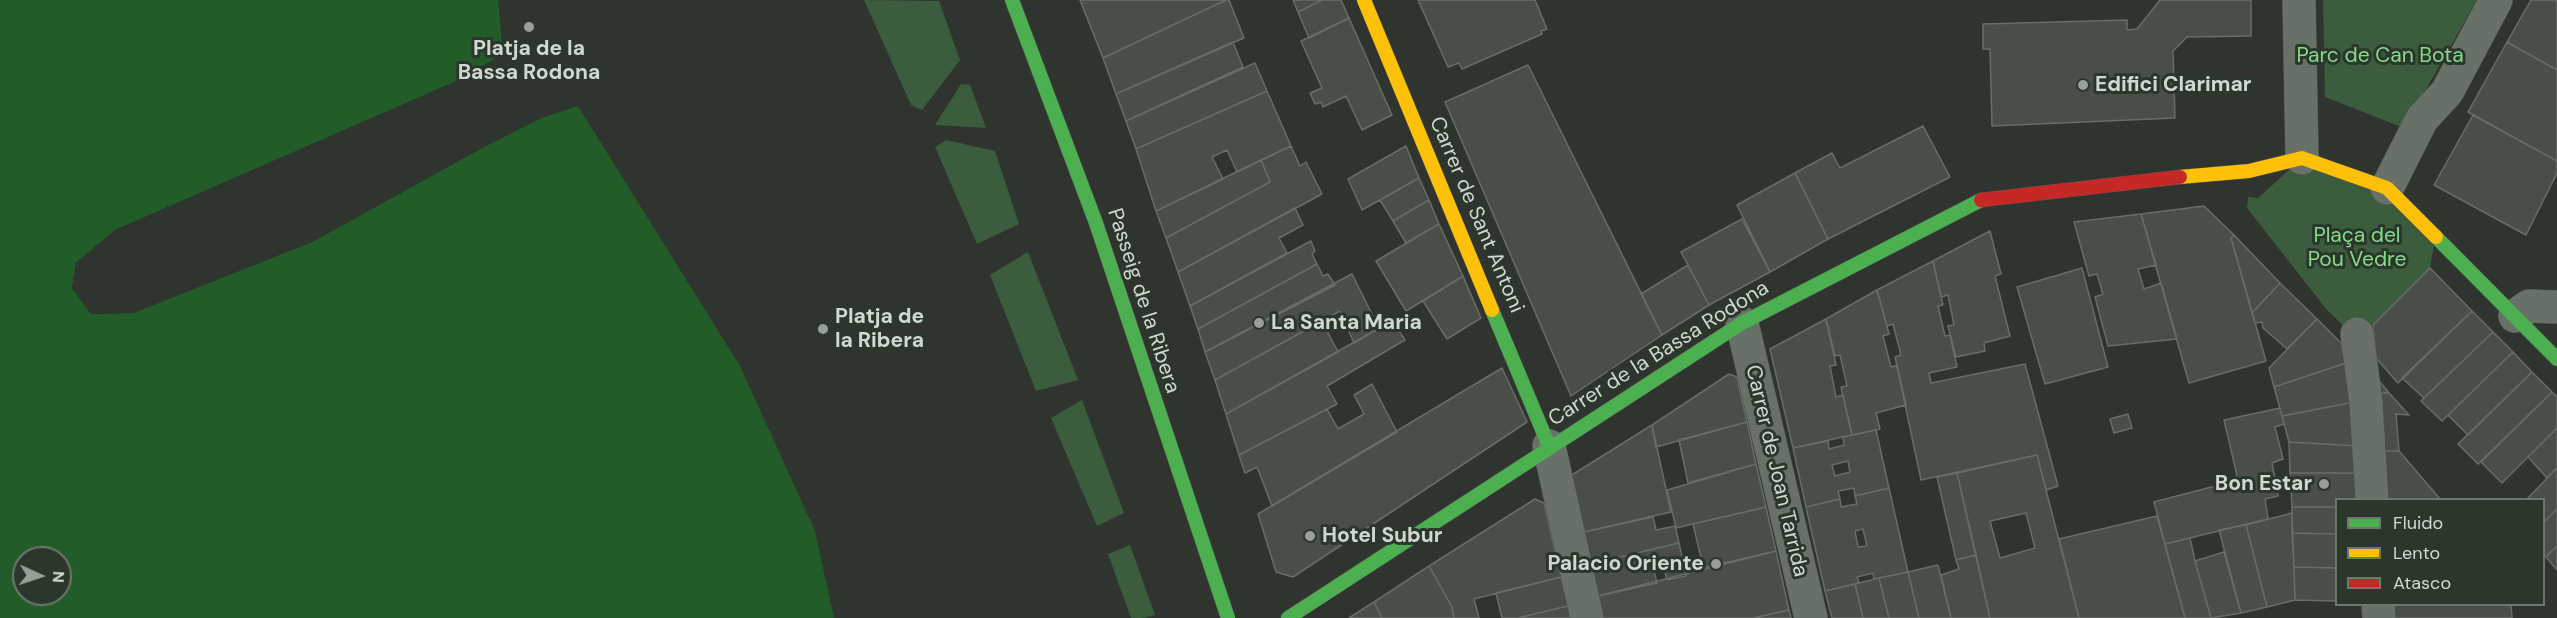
<!DOCTYPE html>
<meta charset="utf-8">
<style>
body{margin:0}
#map{position:relative;width:2557px;height:618px;overflow:hidden;background:#2f342f;font-family:"DM Sans",sans-serif}
canvas{display:block}
.legend{position:absolute;left:2335px;top:498px;width:210px;height:108px;box-sizing:border-box;background:#2c372c;border:2px solid #6e776e;margin:0;padding:8px 10px;list-style:none;font-size:18px;color:#d1d8d1}
.legend li{display:flex;align-items:center;gap:12px;height:30px}
.legend b{width:30px;border:2px solid #6e776e}
.north{position:absolute;left:12px;top:546px;width:60px;height:60px;box-sizing:border-box;background:#2c372c;border:2px solid #6e776e;border-radius:50%;rotate:93deg;font-size:16px;font-weight:700;line-height:24px;text-align:center;color:#d1d8d1}
.north::after{content:'';display:block;margin:auto;width:21px;height:27px;background:#989f98;clip-path:polygon(50% 0,100% 100%,50% 72%,0 100%)}
</style>
<div id="map">
<canvas width="2557" height="618"></canvas>
<ul class="legend">
<li><b style="height:8px;background:#4caf50"></b>Fluido</li>
<li><b style="height:8px;background:#ffc107"></b>Lento</li>
<li><b style="height:8px;background:#c62828"></b>Atasco</li>
</ul>
<div class="north">N</div>
</div>
<script>
const c = document.querySelector('canvas').getContext('2d');
c.lineJoin = 'round';
function fillPath(path, color) { c.fillStyle = color; c.fill(path, 'evenodd'); }
const poly = rows => new Path2D(rows.map(r => 'M' + r).join(''));
function stroke(path, color, width, dash) { c.strokeStyle = color; c.lineWidth = width; c.lineCap = dash ? 'butt' : 'round'; c.setLineDash(dash || []); c.stroke(path); }
function write(font, color, halo, rows, align = 'center') {
  c.font = font + ' "DM Sans",sans-serif'; c.lineWidth = 6; c.setLineDash([]); c.textBaseline = 'middle'; c.strokeStyle = halo; c.fillStyle = color; for (const [text, x, y, turn = 0] of rows) {
    c.save(); c.translate(x, y); c.rotate((+turn || 0) * Math.PI / 180); c.textAlign = isNaN(turn) ? turn : align; if (halo) c.strokeText(text, 0, 0); c.fillText(text, 0, 0); c.restore();
  }
}
fillPath(poly([
 [864,0,939,1,960,60,922,110,911,105],
 [2323,0,2477,0,2404,128,2325,97],
 [961,84,970,85,986,128,935,125],
 [946,140,995,151,1019,224,977,244,935,147],
 [2302,158,2387,188,2435,239,2430,268,2373,325,2357,334,2350,332,2327,310,2247,208,2248,197,2258,198],
 [1028,252,1078,380,1036,391,990,275],
 [1082,400,1124,513,1097,526,1051,418],
 [1130,545,1155,615,1143,618,1131,618,1108,554]
]), '#3b5c3d');
fillPath(poly([
 [0,0,498,0,503,54,452,83,115,230,76,263,72,288,91,314,133,313,312,242,482,148,541,118,578,106,740,366,815,531,834,618,0,618],
 [24,558,60,558,60,594,24,594]
]), '#225c29');
fillPath(poly([
 [506,53,505,57,453,86,116,233,79,264,75,287,92,311,132,310,311,239,540,116,577,103,581,104,541,118,482,148,312,242,133,313,91,314,72,288,76,263,115,230,452,83]
]), '#2f342f');
const building = poly([
 [1080,0,1226,0,1103,58,1080,0],
 [1226,0,1229,0,1244,38,1116,94,1103,58,1226,0],
 [1293,0,1322,0,1298,12,1293,0],
 [1322,0,1341,0,1349,18,1309,38,1298,12,1322,0],
 [1418,0,1535,0,1547,29,1541,31,1542,34,1462,69,1459,63,1448,67,1418,0],
 [2160,0,2251,0,2251,36,2187,37,2173,51,2175,118,1992,126,1990,49,1983,49,1983,24,2127,20,2127,30,2137,29,2160,0],
 [2531,0,2557,0,2557,70,2507,42,2531,0],
 [1349,18,1392,115,1362,130,1346,96,1323,107,1321,102,1315,104,1310,93,1322,88,1301,41,1349,18],
 [1233,42,1243,67,1126,121,1116,94,1233,42],
 [2507,42,2557,70,2557,161,2468,112,2507,42],
 [1255,63,1267,91,1136,149,1126,121,1255,63],
 [1528,65,1662,335,1571,396,1445,102,1528,65],
 [1267,91,1291,146,1237,172,1227,150,1212,157,1223,179,1156,211,1136,149,1267,91],
 [2473,115,2557,161,2557,173,2526,235,2434,185,2473,115],
 [1923,126,1950,177,1828,239,1795,173,1832,153,1840,168,1923,126],
 [1291,146,1300,166,1306,162,1322,194,1178,272,1166,238,1270,182,1261,160,1291,146],
 [1406,146,1419,178,1362,210,1348,179,1406,146],
 [1261,160,1270,182,1166,238,1156,211,1261,160],
 [1795,173,1828,239,1770,272,1737,205,1795,173],
 [1419,178,1429,200,1393,221,1380,200,1419,178],
 [1429,200,1439,224,1406,243,1393,221,1429,200],
 [2204,206,2234,235,2231,238,2266,361,2189,383,2141,214,2204,206],
 [1295,208,1303,225,1279,238,1287,253,1190,306,1178,272,1295,208],
 [2141,214,2156,265,2138,269,2144,289,2161,283,2177,339,2108,346,2095,297,2103,294,2097,274,2089,276,2074,222,2141,214],
 [1742,219,1770,272,1709,305,1681,252,1742,219],
 [1439,224,1463,276,1406,311,1376,261,1439,224],
 [1990,231,2001,274,1995,276,2010,336,1984,343,1985,351,1956,357,1948,326,1954,325,1948,295,1941,297,1933,261,1990,231],
 [2234,235,2280,283,2252,313,2231,238,2234,235],
 [1311,241,1315,251,1312,254,1317,264,1198,329,1190,306,1311,241],
 [1933,261,1943,305,1938,306,1945,336,1950,335,1957,367,1929,373,1931,383,2025,364,2058,486,2046,490,2037,455,1921,480,1895,357,1901,355,1893,324,1887,326,1877,290,1933,261],
 [1317,264,1323,276,1328,274,1335,285,1205,352,1198,329,1317,264],
 [1688,265,1709,305,1662,335,1641,294,1688,265],
 [2082,268,2108,367,2045,384,2017,287,2082,268],
 [2430,268,2472,311,2398,383,2376,358,2373,325,2430,268],
 [1352,274,1379,328,1354,343,1340,311,1215,380,1205,352,1352,274],
 [1463,276,1481,318,1447,339,1423,301,1463,276],
 [2280,283,2317,319,2287,349,2263,328,2262,322,2255,323,2252,313,2280,283],
 [1877,290,1889,334,1883,336,1891,367,1897,365,1906,405,1876,413,1880,429,1852,435,1841,387,1847,386,1840,355,1835,356,1826,319,1877,290],
 [2472,311,2493,332,2424,398,2402,378,2472,311],
 [1826,319,1836,365,1830,366,1836,397,1843,395,1852,435,1793,448,1770,349,1826,319],
 [2317,319,2341,343,2346,363,2274,387,2269,368,2317,319],
 [1322,321,1338,352,1226,414,1215,380,1322,321],
 [1392,321,1405,340,1327,386,1337,404,1239,455,1226,414,1392,321],
 [2493,332,2513,352,2442,421,2421,401,2493,332],
 [2513,352,2532,372,2468,435,2448,415,2513,352],
 [2346,363,2354,402,2282,416,2274,387,2346,363],
 [1502,368,1527,422,1293,577,1276,572,1258,514,1502,368],
 [2532,372,2552,392,2478,464,2458,444,2532,372],
 [1729,374,1737,377,1747,422,1656,447,1652,425,1729,374],
 [2376,377,2389,393,2378,393,2376,377],
 [1372,384,1397,432,1272,506,1257,467,1245,473,1239,455,1327,409,1338,429,1364,414,1354,395,1372,384],
 [2552,392,2557,397,2557,428,2502,483,2481,462,2552,392],
 [2378,393,2389,393,2409,415,2396,414,2399,451,2380,451,2378,393],
 [2354,402,2358,446,2289,442,2282,416,2354,402],
 [2280,408,2284,424,2275,427,2283,459,2272,463,2278,496,2265,499,2268,519,2165,544,2154,502,2238,480,2224,420,2280,408],
 [2128,414,2132,428,2114,433,2110,419,2128,414],
 [1747,422,1756,464,1688,483,1679,440,1747,422],
 [1652,425,1671,512,1579,533,1567,478,1652,425],
 [2557,428,2557,468,2547,478,2528,457,2557,428],
 [1876,430,1889,488,1855,496,1854,488,1838,491,1840,499,1806,507,1793,448,1828,441,1829,449,1844,445,1843,437,1876,430],
 [1848,461,1850,472,1835,476,1832,465,1848,461],
 [2289,442,2358,446,2358,473,2290,473,2289,442],
 [2380,451,2399,451,2441,500,2382,500,2380,451],
 [2037,455,2079,618,1990,618,1957,473,2037,455],
 [2026,513,2035,548,2000,558,1990,521,2026,513],
 [1756,464,1766,507,1676,528,1667,490,1756,464],
 [2557,468,2557,509,2544,522,2544,500,2526,500,2557,468],
 [1957,473,1976,555,1956,560,1937,477,1957,473],
 [2290,473,2358,473,2359,500,2336,500,2336,507,2292,507,2290,473],
 [1889,488,1908,572,1874,579,1873,573,1857,577,1859,583,1825,591,1806,507,1840,499,1841,507,1857,504,1855,496,1889,488],
 [1863,529,1867,546,1858,547,1855,531,1863,529],
 [1535,499,1544,503,1561,577,1474,599,1479,618,1454,618,1452,607,1429,566,1535,499],
 [1766,507,1776,551,1685,572,1683,562,1701,558,1693,524,1766,507],
 [2292,507,2336,507,2336,534,2292,533,2292,507],
 [2557,509,2557,546,2546,557,2544,553,2544,522,2557,509],
 [2292,513,2295,600,2267,607,2246,525,2292,513],
 [2157,516,2185,618,2079,618,2059,539,2157,516],
 [1653,517,1656,530,1675,526,1679,543,1586,565,1579,533,1653,517],
 [2246,525,2267,607,2241,613,2219,530,2246,525],
 [2292,533,2336,534,2336,568,2294,567,2292,533],
 [2190,538,2195,561,2211,618,2185,618,2165,544,2190,538],
 [1679,543,1686,576,1667,580,1662,561,1652,563,1657,583,1594,597,1586,565,1679,543],
 [2557,546,2557,570,2546,557,2557,546],
 [1776,551,1789,610,1753,618,1599,618,1594,597,1776,551],
 [2224,552,2241,613,2211,618,2195,561,2224,552],
 [1976,555,1990,618,1951,618,1941,575,1959,569,1956,560,1976,555],
 [1938,565,1951,618,1919,618,1908,572,1938,565],
 [1429,566,1452,607,1454,618,1382,618,1374,602,1429,566],
 [2294,567,2336,568,2336,601,2295,600,2294,567],
 [1908,572,1919,618,1889,618,1879,578,1908,572],
 [1561,577,1568,606,1518,618,1502,618,1496,593,1561,577],
 [1879,578,1889,618,1863,618,1855,584,1879,578],
 [1855,584,1863,618,1832,618,1825,591,1855,584],
 [1374,602,1382,618,1349,618,1374,602],
 [2388,604,2511,604,2512,618,2389,618,2388,604],
 [1568,606,1571,618,1518,618,1568,606],
 [1789,610,1791,618,1753,618,1789,610]
]);
fillPath(building, '#494e49');
stroke(building, '#686d68', 1.5);
const street = poly([
 [2299,0,2302,158],
 [2387,188,2422,119,2447,92,2496,0],
 [2515,316,2529,306,2557,307],
 [1742,323,1811,618],
 [2357,334,2366,403,2372,500],
 [1549,446,1587,618],
 [2378,604,2379,618]
]);
const fast = poly([
 [1012,0,1096,223,1228,618],
 [2436,237,2557,359],
 [1492,310,1549,446],
 [1288,618,1742,323,1981,200]
]);
const slow = poly([
 [1364,0,1492,310],
 [2180,177,2249,171,2302,158,2387,188,2436,237]
]);
const jam = poly([
 [1981,200,2180,177]
]);
stroke(street, '#4d514d', 34);
stroke(fast, '#4d514d', 15);
stroke(slow, '#4d514d', 15);
stroke(jam, '#4d514d', 15);
stroke(street, '#687168', 33);
stroke(fast, '#4caf50', 14);
stroke(slow, '#ffc107', 14);
stroke(jam, '#c62828', 14);
for (const [x, y, r, color] of [
 [529,27,6,"#989f98"],
 [2083,85,6,"#989f98"],
 [1259,323,6,"#989f98"],
 [823,329,6,"#989f98"],
 [2324,484,6,"#989f98"],
 [1310,536,6,"#989f98"],
 [1716,564,6,"#989f98"]
]) { const dot = new Path2D(); dot.arc(x, y, r, 0, 2 * Math.PI); c.fillStyle = color; c.fill(dot); stroke(dot, '#2c372c', 2); }
write('bold 21px', '#d1d8d1', '#2c372c', [
 ["Platja de la",529,49,"center"],
 ["Bassa Rodona",529,73,"center"],
 ["Edifici Clarimar",2095,85],
 ["Platja de",835,317],
 ["la Ribera",835,341],
 ["La Santa Maria",1271,323],
 ["Bon Estar",2312,484,"right"],
 ["Hotel Subur",1322,536],
 ["Palacio Oriente",1704,564,"right"]
], 'left');
write('21px', '#86db8a', '#2c372c', [
 ["Parc de Can Bota",2380,56],
 ["Plaça del",2357,236],
 ["Pou Vedre",2357,260]
]);
write('21px', '#d1d8d1', '#2c372c', [
 ["Carrer de Sant Antoni",1476,215,67],
 ["Passeig de la Ribera",1143,301,72],
 ["Carrer de la Bassa Rodona",1659,354,-32],
 ["Carrer de Joan Tarrida",1776,471,77]
]);
</script>
